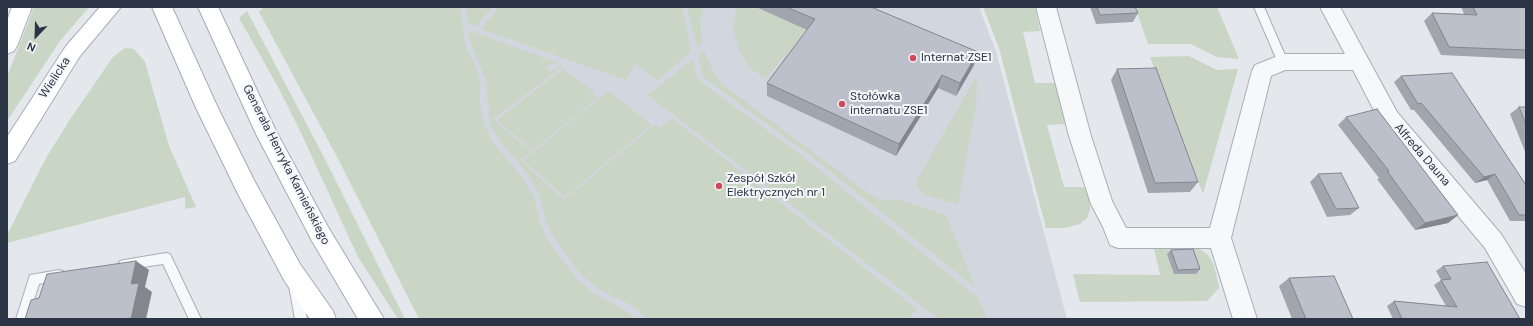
<!DOCTYPE html>
<meta charset="utf-8">
<style>
body{margin:0}
#map{position:relative;width:1533px;height:326px;overflow:hidden;background:#e4e7ec;font-family:"DM Sans",sans-serif}
canvas{display:block}
.frame{position:absolute;inset:0;border:8px solid #2b3445;pointer-events:none}
.north{position:absolute;left:16px;top:16px;width:40px;height:40px;-webkit-text-stroke:3px #f4f6f9;paint-order:stroke;rotate:203deg;font-size:11px;font-weight:700;line-height:16px;text-align:center;color:#2b3445}
.north::after{content:'';display:block;margin:auto;width:14px;height:18px;background:#2b3445;clip-path:polygon(50% 0,100% 100%,50% 72%,0 100%)}
</style>
<div id="map">
<canvas width="1533" height="326"></canvas>
<div class="frame"></div>
<div class="north">N</div>
</div>
<script>
const c = document.querySelector('canvas').getContext('2d');
c.lineJoin = 'round';
function fillPath(path, color) { c.fillStyle = color; c.fill(path, 'evenodd'); }
const poly = rows => new Path2D(rows.map(r => 'M' + r).join(''));
function stroke(path, color, width, dash) { c.strokeStyle = color; c.lineWidth = width; c.lineCap = dash ? 'butt' : 'round'; c.setLineDash(dash || []); c.stroke(path); }
function write(font, color, halo, rows, align = 'center') {
  c.font = font + ' "DM Sans",sans-serif'; c.lineWidth = 4; c.setLineDash([]); c.textBaseline = 'middle'; c.strokeStyle = halo; c.fillStyle = color; for (const [text, x, y, turn = 0] of rows) {
    c.save(); c.translate(x, y); c.rotate((+turn || 0) * Math.PI / 180); c.textAlign = isNaN(turn) ? turn : align; if (halo) c.strokeText(text, 0, 0); c.fillText(text, 0, 0); c.restore();
  }
}
fillPath(poly([
 [305,7,979,7,996,52,1067,319,508,319]
]), '#d2d6de');
fillPath(poly([
 [34,7,89,7,60,41,7,121,7,77],
 [264,7,460,7,466,48,477,70,480,84,480,104,483,120,490,139,523,179,534,197,539,221,547,239,580,283,595,294,623,309,637,319,419,319,336,155,259,12],
 [466,7,492,7,476,26,468,23],
 [499,7,682,7,691,52,657,80,636,64,626,80,481,29],
 [687,7,704,7,700,19,702,43,697,47],
 [738,7,756,7,893,68,791,63,782,58,766,79,750,68,740,52,734,32,735,12],
 [983,7,1035,7,1040,31,1023,32,1035,83,1054,83,1059,88,1069,120,1065,124,1047,125,1064,187,1082,187,1087,189,1090,200,1090,209,1087,218,1080,224,1065,228,1046,228,999,48],
 [1135,7,1217,7,1239,59,1217,57,1190,44,1148,44],
 [247,11,326,161,405,319,398,319,358,257,301,133,277,85,239,18],
 [468,30,558,63,548,65,547,68,549,71,554,70,560,65,562,67,493,119,527,148,528,146,497,120,563,69,595,93,581,105,594,95,598,98,520,160,564,200,655,124,660,128,672,118,917,309,908,319,648,319,630,304,598,289,580,273,555,239,546,221,541,200,537,189,520,164,500,142,490,124,486,79,471,45],
 [125,48,134,49,145,62,169,146,196,207,185,209,185,197,7,243,7,235,46,158,71,118,113,57],
 [704,51,714,72,723,85,869,194,880,199,889,201,897,199,946,215,975,287,815,159,703,77,698,55],
 [1189,56,1217,70,1238,69,1203,194,1150,57],
 [693,59,697,79,802,156,978,298,987,319,939,319,648,95],
 [977,75,976,105,958,204,925,195,917,187,916,182],
 [609,91,651,125,565,197,523,160],
 [1154,248,1192,248,1200,249,1208,255,1214,265,1219,288,1207,301,1080,302,1073,274,1160,275]
]), '#c9d6c5');
const lane = poly([
 [1254,7,1264,7,1288,62,1287,65,1279,65,1254,7],
 [166,253,170,254,201,319,189,319,163,264,124,270,120,269,118,265,120,261,124,260,166,253],
 [59,270,63,271,65,275,63,279,39,284,28,319,16,319,30,275,59,270],
 [295,280,299,282,301,286,307,319,295,319,289,286,291,282,295,280]
]);
const street = poly([
 [1036,7,1056,7,1091,136,1112,201,1126,228,1210,228,1252,71,1255,65,1283,54,1345,54,1320,7,1340,7,1397,112,1501,234,1526,274,1526,307,1517,304,1485,248,1381,124,1353,70,1285,70,1271,76,1231,238,1257,319,1233,319,1211,248,1118,248,1110,245,1103,227,1091,204,1069,136,1036,7]
]);
const secondary = poly([
 [12,7,32,7,17,46,14,51,7,54,7,21,12,7],
 [100,7,121,7,80,56,15,161,7,164,7,137,66,46,100,7]
]);
const primary = poly([
 [152,7,172,7,218,108,255,182,300,264,333,311,336,319,310,319,284,280,239,196,196,108,152,7],
 [198,7,218,7,276,131,328,227,384,319,358,319,312,241,256,134,198,7]
]);
stroke(lane, '#a9aeb7', 2);
stroke(street, '#a9aeb7', 2);
stroke(secondary, '#a9aeb7', 2);
stroke(primary, '#a3abb8', 2);
fillPath(lane, '#f7f8fa');
fillPath(street, '#f7f8fa');
fillPath(secondary, '#fff');
fillPath(primary, '#fff');
fillPath(poly([
 [756,7,871,7,974,65,956,96,938,88,896,156,767,96,767,83,807,30],
 [1090,7,1135,7,1138,13,1133,22,1096,24],
 [1461,7,1526,7,1526,59,1441,55,1424,21,1432,13,1464,14],
 [1117,69,1198,182,1190,192,1148,193,1111,80],
 [1401,76,1526,185,1526,221,1510,221,1487,180,1475,183,1414,110,1411,110,1394,82],
 [1519,107,1526,107,1526,154,1510,114],
 [1346,117,1458,215,1448,223,1415,230,1377,179,1379,178,1338,125],
 [1318,174,1359,208,1350,215,1327,217,1310,182],
 [1171,250,1200,269,1196,274,1174,274,1167,254],
 [1443,266,1520,319,1393,319,1387,306,1394,301,1446,306,1434,285,1441,280,1436,271],
 [1289,278,1353,319,1292,319,1279,286]
]), '#a1a5ae');
fillPath(poly([
 [978,52,974,65,956,96,960,83],
 [942,75,938,88,896,156,899,144],
 [1495,174,1487,180,1475,183,1484,177],
 [1458,215,1448,223,1415,230,1425,223],
 [136,261,149,270,145,287,152,292,146,319,131,319,131,284]
]), '#83868d');
const building = poly([
 [786,7,871,7,978,52,960,83,942,75,899,144,767,83,815,19,786,7],
 [1097,7,1135,7,1138,13,1100,15,1097,7],
 [1473,7,1526,7,1526,50,1449,47,1432,13,1477,15,1473,7],
 [1156,68,1198,182,1155,183,1117,69,1156,68],
 [1452,73,1526,185,1526,215,1519,215,1495,174,1484,177,1421,103,1418,104,1401,76,1452,73],
 [1519,107,1526,107,1526,124,1519,107],
 [1377,109,1458,215,1425,223,1387,171,1389,171,1346,117,1377,109],
 [1341,173,1359,208,1336,209,1318,174,1341,173],
 [1193,249,1200,269,1178,270,1171,250,1193,249],
 [136,261,131,284,139,283,131,319,25,319,31,300,39,298,47,274,136,261],
 [1487,262,1520,319,1402,319,1394,301,1457,307,1441,280,1451,279,1443,266,1487,262],
 [1334,276,1353,319,1306,319,1289,278,1334,276]
]);
fillPath(building, '#bbc0ca');
stroke(building, '#83868d', 1);
for (const [x, y, r, color] of [
 [913,58,4,"#d1495b"],
 [842,104,4,"#d1495b"],
 [719,186,4,"#d1495b"]
]) { const dot = new Path2D(); dot.arc(x, y, r, 0, 2 * Math.PI); c.fillStyle = color; c.fill(dot); stroke(dot, '#f4f6f9', 1.5); }
write('12px', '#2b3445', '#f4f6f9', [
 ["Internat ZSE1",921,58],
 ["Stołówka",850,97],
 ["internatu ZSE1",850,111],
 ["Zespół Szkół",727,179],
 ["Elektrycznych nr 1",727,193]
], 'left');
write('12px', '#2b3445', '#f4f6f9', [
 ["Wielicka",55,78,-57],
 ["Alfreda Dauna",1422,155,49],
 ["Generała Henryka Kamieńskiego",286,165,63]
]);
</script>
